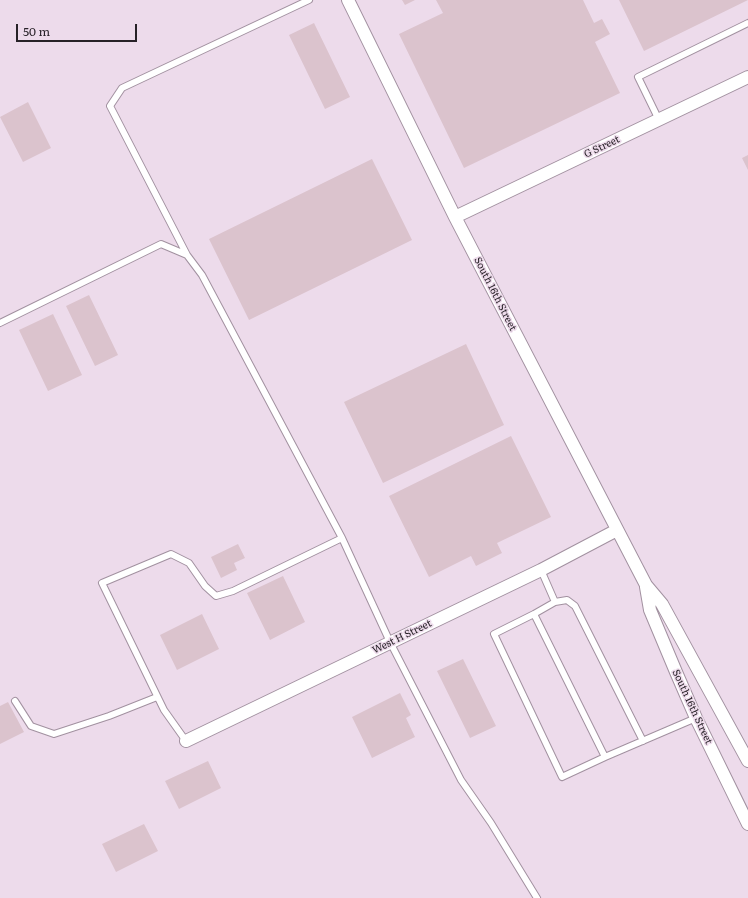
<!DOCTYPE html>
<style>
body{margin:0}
#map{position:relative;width:748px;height:898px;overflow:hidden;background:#eddbeb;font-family:Literata,serif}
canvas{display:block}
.scale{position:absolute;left:16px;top:24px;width:121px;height:18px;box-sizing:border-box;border:2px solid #272127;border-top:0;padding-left:5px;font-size:12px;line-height:14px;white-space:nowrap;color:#272127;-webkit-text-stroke:3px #eddbeb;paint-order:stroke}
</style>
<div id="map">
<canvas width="748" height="898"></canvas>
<div class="scale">50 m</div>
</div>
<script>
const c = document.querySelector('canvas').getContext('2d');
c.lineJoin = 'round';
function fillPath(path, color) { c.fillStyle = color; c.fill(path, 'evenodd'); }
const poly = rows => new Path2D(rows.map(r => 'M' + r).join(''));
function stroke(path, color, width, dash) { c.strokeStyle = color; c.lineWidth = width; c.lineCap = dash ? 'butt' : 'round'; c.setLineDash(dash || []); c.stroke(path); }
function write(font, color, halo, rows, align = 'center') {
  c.font = font + ' Literata,serif'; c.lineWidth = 3; c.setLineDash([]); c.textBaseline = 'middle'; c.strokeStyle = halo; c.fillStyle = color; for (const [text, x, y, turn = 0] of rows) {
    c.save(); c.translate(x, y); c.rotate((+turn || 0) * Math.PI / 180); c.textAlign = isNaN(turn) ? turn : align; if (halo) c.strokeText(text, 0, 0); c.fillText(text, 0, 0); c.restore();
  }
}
fillPath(poly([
 [402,0,415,0,405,5],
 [436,0,583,0,594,23,602,19,610,34,595,42,620,93,464,168,399,34,443,13],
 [619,0,748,0,644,51],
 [314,23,350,97,325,109,289,35],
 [28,102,51,148,23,162,0,117],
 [748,155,748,170,742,158],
 [372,159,412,240,249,320,209,239],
 [89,295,118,355,95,366,66,306],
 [53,314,82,375,48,391,19,330],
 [466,344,504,425,383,483,344,402],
 [511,436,551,517,497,543,502,553,476,566,471,556,429,577,389,496],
 [238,544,245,558,234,563,237,570,221,578,211,557],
 [283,576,305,622,270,640,247,593],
 [202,614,219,649,177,670,160,635],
 [463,659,496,726,470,738,437,671],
 [400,693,411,715,406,718,415,737,372,758,352,717],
 [8,702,24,732,0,744,0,706],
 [208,761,221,788,179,809,165,781],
 [144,824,158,851,116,872,102,844]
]), '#dbc3cd');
const service = poly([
 [659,120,638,77,748,23],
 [187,255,110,106,122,88,309,0],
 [0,323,161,244,187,255,202,275,342,538],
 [541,570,555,602],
 [534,614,605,757,696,718],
 [15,701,31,726,54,734,109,716,157,697],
 [186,741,164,710,102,583,171,554,189,563,205,586,216,596,233,591,342,538,390,642,461,780,491,823,537,898],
 [605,757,562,777,494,634,534,614,555,602,567,600,575,606,643,741]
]);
const minor = poly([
 [348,0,455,217,646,585,662,604,748,761],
 [455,217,748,77],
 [646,587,650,610,676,672,696,718,748,824],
 [186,741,541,570,617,530]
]);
stroke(service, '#a291a0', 8);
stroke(minor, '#a291a0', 14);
stroke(service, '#fff', 6);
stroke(minor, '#fff', 12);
write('10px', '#272127', '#eddbeb', [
 ["G Street",602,147,-25],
 ["South 16th Street",495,294,63],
 ["West H Street",402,637,-26],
 ["South 16th Street",692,707,65]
]);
</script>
